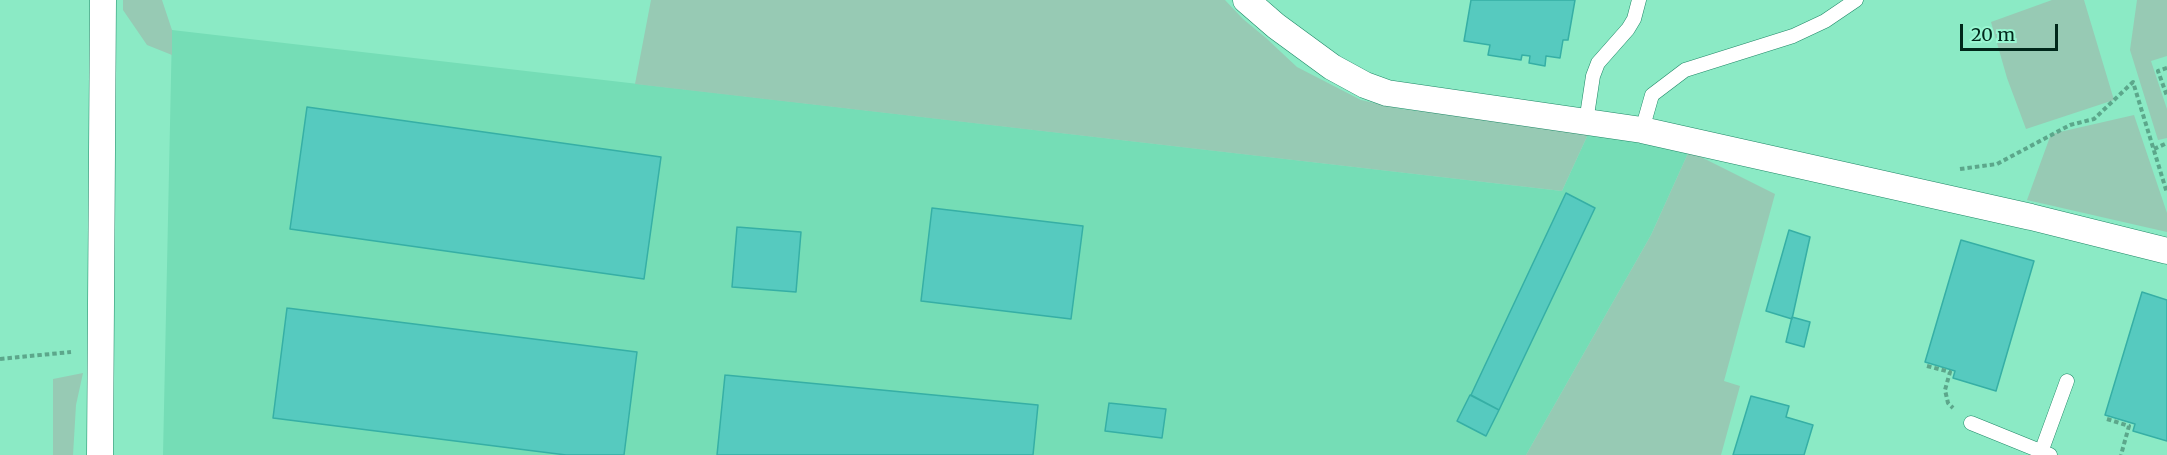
<!DOCTYPE html>
<style>
body{margin:0}
#map{position:relative;width:2167px;height:455px;overflow:hidden;background:#8beac5;font-family:Merriweather,serif}
canvas{display:block}
.scale{position:absolute;left:1960px;top:24px;width:98px;height:27px;box-sizing:border-box;border:3px solid #00271a;border-top:0;padding-left:8px;font-size:18px;line-height:21px;white-space:nowrap;color:#00271a;-webkit-text-stroke:4px #98f7d2;paint-order:stroke}
</style>
<div id="map">
<canvas width="2167" height="455"></canvas>
<div class="scale">20 m</div>
</div>
<script>
const c = document.querySelector('canvas').getContext('2d');
c.lineJoin = 'round';
function fillPath(path, color) { c.fillStyle = color; c.fill(path, 'evenodd'); }
const poly = rows => new Path2D(rows.map(r => 'M' + r).join(''));
function stroke(path, color, width, dash) { c.strokeStyle = color; c.lineWidth = width; c.lineCap = dash ? 'butt' : 'round'; c.setLineDash(dash || []); c.stroke(path); }
fillPath(poly([
 [172,30,1562,191,1590,130,1689,151,1651,235,1526,455,163,455]
]), '#75ddb6');
fillPath(poly([
 [123,0,162,0,172,30,172,55,147,45,123,10],
 [651,0,1225,0,1243,19,1266,38,1297,67,1361,100,1402,109,1590,130,1562,191,635,84],
 [2052,0,2084,0,2114,100,2026,129,2007,78,1991,22],
 [2137,0,2167,0,2167,56,2151,61,2167,109,2167,138,2158,140,2130,50],
 [2134,115,2167,213,2167,232,2027,200,2051,134],
 [1689,151,1775,194,1724,381,1740,386,1721,455,1526,455,1651,235],
 [83,373,76,405,73,455,53,455,53,379]
]), '#97cab4');
const building = poly([
 [1471,0,1575,0,1568,40,1563,40,1560,58,1546,56,1545,66,1529,63,1530,56,1522,55,1521,60,1488,55,1490,45,1464,41,1471,0],
 [307,107,661,157,644,279,290,229,307,107],
 [1566,193,1595,208,1499,410,1471,395,1566,193],
 [932,208,1083,226,1071,319,921,301,932,208],
 [737,227,801,232,796,292,732,287,737,227],
 [1789,230,1810,237,1792,319,1766,311,1789,230],
 [1961,240,2034,261,1996,391,1953,378,1955,371,1925,362,1961,240],
 [2142,292,2167,300,2167,441,2133,431,2135,424,2105,415,2142,292],
 [287,308,637,352,624,455,566,455,273,418,287,308],
 [1792,317,1810,322,1804,347,1786,342,1792,317],
 [725,375,1038,405,1033,455,717,455,725,375],
 [1470,395,1499,410,1486,436,1457,421,1470,395],
 [1751,396,1789,406,1786,417,1813,425,1804,455,1733,455,1751,396],
 [1109,403,1166,409,1162,438,1105,431,1109,403]
]);
fillPath(building, '#56cabf');
stroke(building, '#36afa5', 1.5);
const lane = poly([
 [1586,122,1593,76,1598,63,1628,29,1634,19,1639,0],
 [1642,130,1652,95,1685,70,1793,36,1825,21,1856,0],
 [1971,423,2050,455],
 [2040,455,2067,381]
]);
const street = poly([
 [1246,0,1276,26,1332,67,1365,85,1387,93,1642,130,2031,217,2167,251],
 [100,455,103,0]
]);
stroke(lane, '#1f8867', 15);
stroke(street, '#1f8867', 27);
stroke(poly([
 [2167,68,2158,71,2167,96],
 [2154,149,2167,143],
 [1960,169,1997,164,2070,125,2094,119,2133,82,2167,193],
 [0,359,71,352],
 [1927,366,1950,372,1945,390,1948,403,1953,408],
 [2107,419,2129,426,2121,455]
]), '#5ca78b', 4, [4.5, 3]);
stroke(lane, '#fff', 14);
stroke(street, '#fff', 26);
</script>
